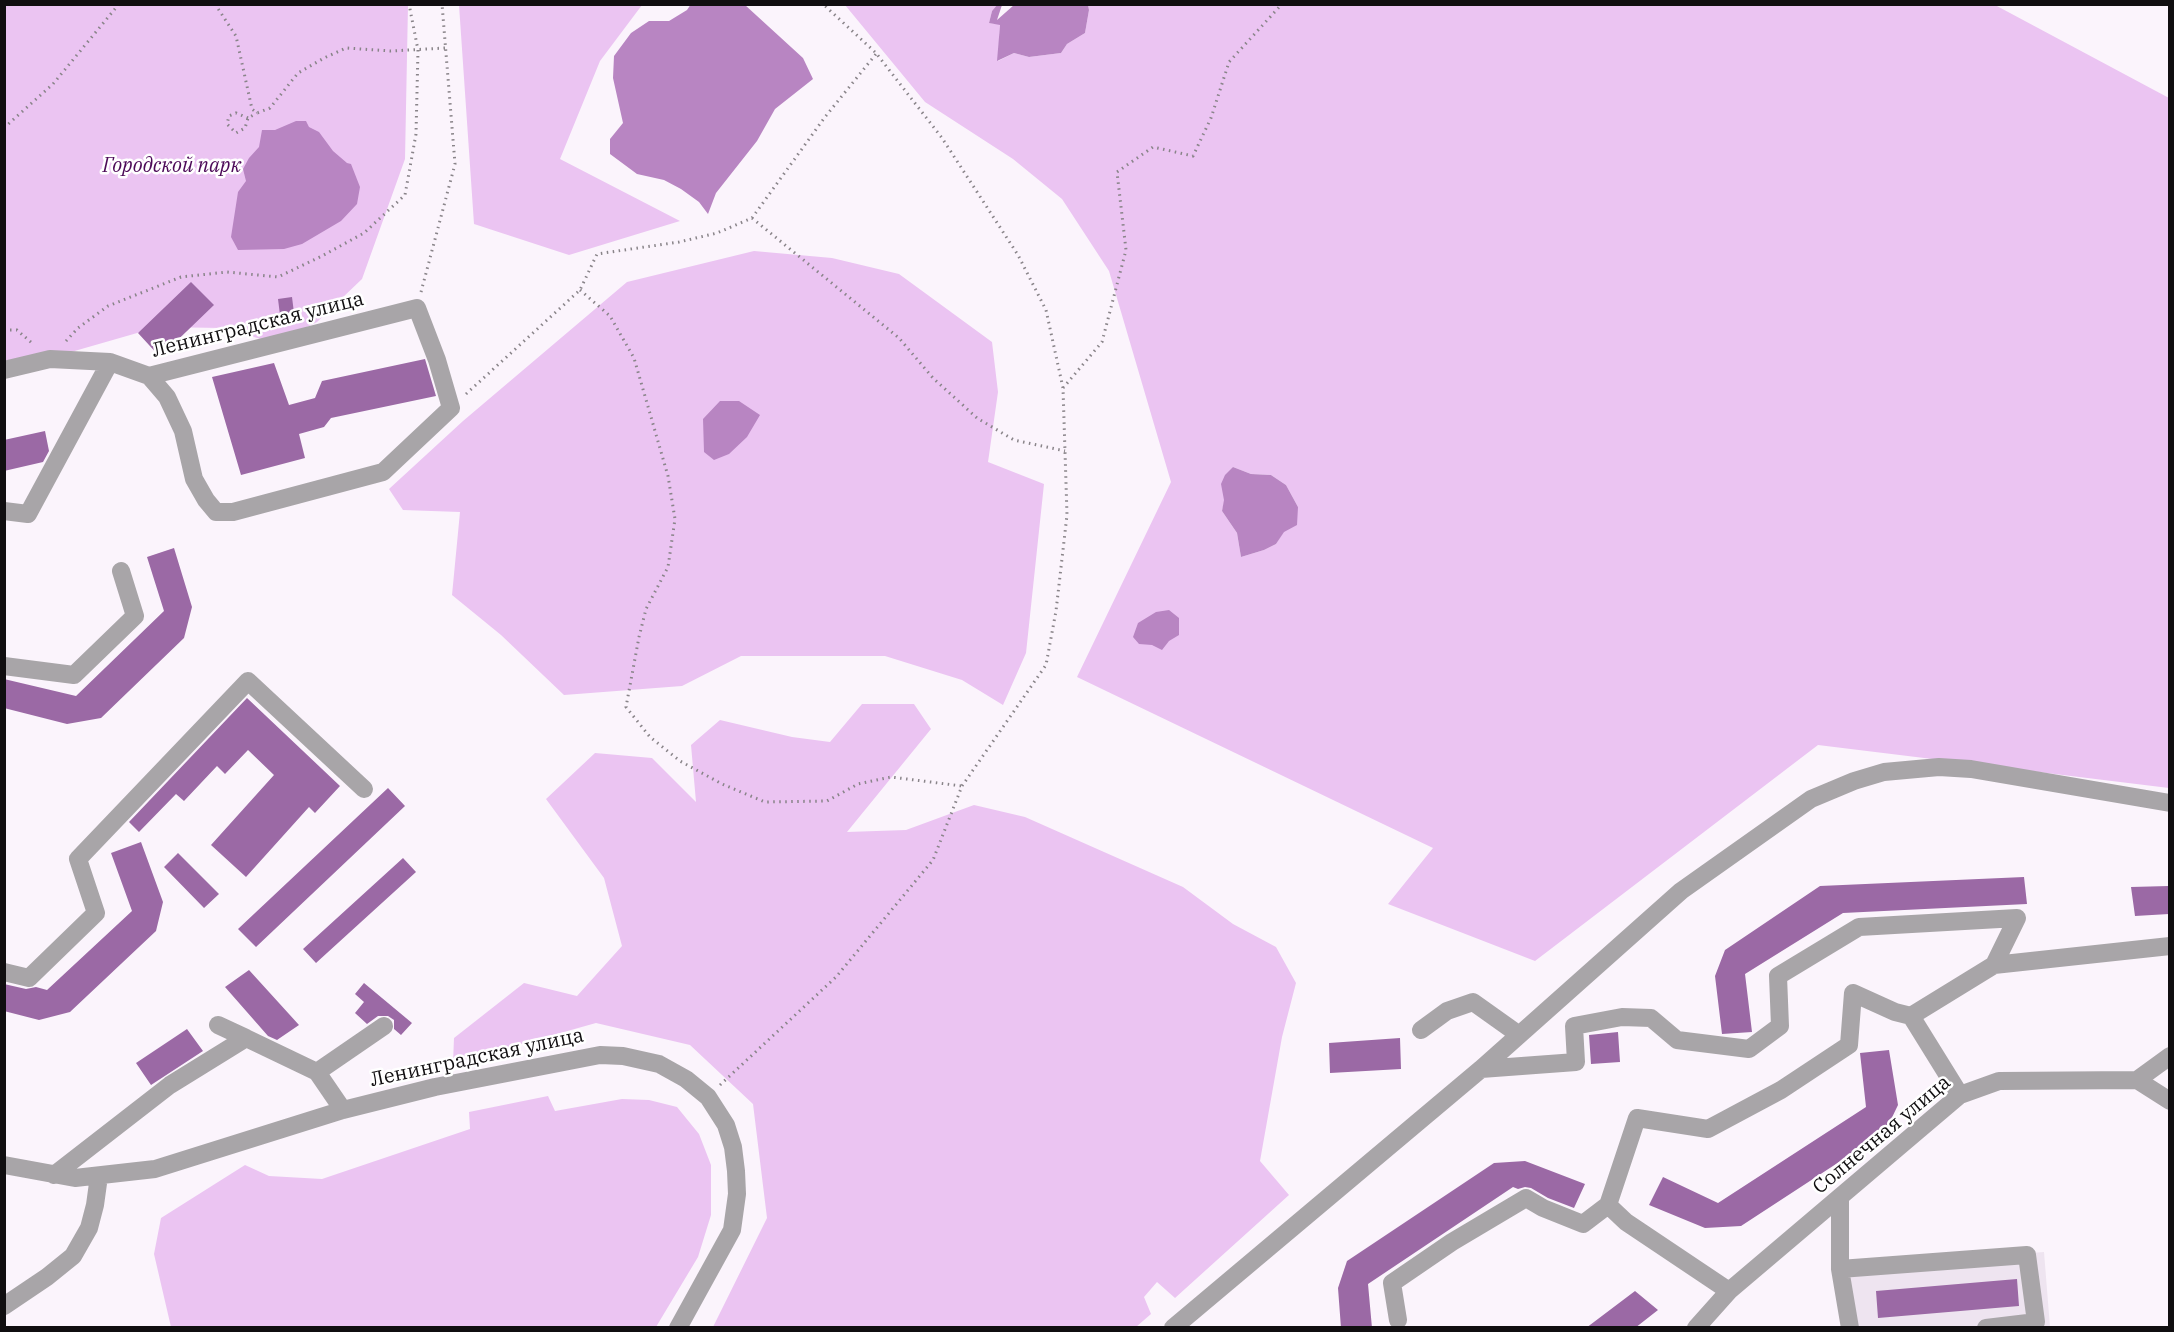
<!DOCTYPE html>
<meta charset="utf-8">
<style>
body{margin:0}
#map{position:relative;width:2174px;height:1332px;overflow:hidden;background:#fbf4fc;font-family:"IBM Plex Serif",serif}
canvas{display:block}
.frame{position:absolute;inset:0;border:6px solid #100e10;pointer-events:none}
</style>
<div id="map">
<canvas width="2174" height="1332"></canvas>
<div class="frame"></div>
</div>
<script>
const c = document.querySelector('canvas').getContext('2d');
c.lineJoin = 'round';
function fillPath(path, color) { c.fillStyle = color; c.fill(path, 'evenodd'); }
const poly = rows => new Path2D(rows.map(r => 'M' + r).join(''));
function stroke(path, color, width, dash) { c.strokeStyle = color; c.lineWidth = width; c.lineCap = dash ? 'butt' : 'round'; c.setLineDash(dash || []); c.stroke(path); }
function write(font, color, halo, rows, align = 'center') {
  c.font = font + ' "IBM Plex Serif",serif'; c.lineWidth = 5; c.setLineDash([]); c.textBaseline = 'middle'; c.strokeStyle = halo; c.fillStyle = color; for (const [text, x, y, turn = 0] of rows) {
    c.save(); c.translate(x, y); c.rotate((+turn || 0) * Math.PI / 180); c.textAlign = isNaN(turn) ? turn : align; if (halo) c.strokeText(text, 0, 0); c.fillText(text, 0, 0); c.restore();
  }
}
fillPath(poly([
 [2044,1252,2050,1327,1849,1327,1844,1267]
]), '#eee4f0');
fillPath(poly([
 [5,5,408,5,405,159,362,279,317,322,291,335,261,339,222,328,158,327,5,371],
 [459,5,642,5,600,61,560,159,680,221,569,255,474,224],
 [845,5,998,5,992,11,989,23,1000,24,998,61,1014,53,1029,57,1061,53,1067,44,1085,33,1089,10,1088,5,1995,5,2169,98,2169,788,1818,745,1535,961,1388,904,1433,848,1077,677,1171,482,1109,271,1062,199,1013,159,925,102],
 [1233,467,1251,474,1271,475,1286,485,1298,507,1276,544,1264,550,1241,557,1237,533,1222,511],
 [754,251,832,258,899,274,992,342,998,392,988,462,1044,484,1026,653,1003,705,962,680,885,656,741,656,682,686,564,695,501,635,452,595,460,512,403,510,389,489,463,421,627,282],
 [862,704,914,704,931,729,847,832,906,830,974,805,1025,817,1183,887,1233,924,1276,947,1296,983,1282,1037,1260,1161,1289,1195,1175,1298,1157,1282,1144,1297,1151,1314,1136,1327,713,1327,767,1218,753,1104,690,1045,596,1023,453,1063,454,1038,524,983,577,996,622,946,604,878,546,799,595,753,652,758,696,802,691,745,720,720,792,737,830,742],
 [548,1096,555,1111,622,1099,649,1100,677,1107,699,1134,711,1165,711,1215,698,1257,656,1327,171,1327,154,1254,161,1218,245,1165,269,1176,322,1179,470,1129,469,1112]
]), '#ebc4f2');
fillPath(poly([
 [691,4,745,5,803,58,813,79,775,109,757,141,716,193,708,214,699,202,681,189,664,180,637,174,610,154,610,139,623,123,613,78,614,56,631,33,649,21,669,21,687,10],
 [998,4,1002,5,997,20,1014,5,1088,5,1089,10,1085,33,1067,44,1061,53,1029,57,1014,53,997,61,1000,25,989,23,992,11],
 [296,121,306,121,309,127,319,132,333,151,347,163,351,164,360,187,357,204,341,221,302,244,284,249,238,250,231,237,238,192,246,181,243,169,249,158,259,147,262,130,275,130],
 [720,401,739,401,760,415,747,437,729,454,714,460,704,452,703,419],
 [1233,467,1251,474,1271,475,1286,485,1298,507,1297,525,1284,532,1276,544,1264,550,1241,557,1237,533,1222,511,1224,500,1221,484,1225,475],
 [1169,610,1179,618,1179,635,1169,641,1162,650,1152,645,1139,644,1133,637,1138,623,1156,612]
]), '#b885c2');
fillPath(poly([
 [191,282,214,305,160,357,138,333],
 [292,297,294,313,280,315,278,299],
 [425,359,436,396,331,418,324,427,299,434,305,458,241,475,212,377,274,363,289,405,315,398,322,381],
 [45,431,49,451,43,462,4,471,4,440],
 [174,548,192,607,184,638,101,718,67,724,4,708,4,679,76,696,164,611,147,557],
 [247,698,340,786,315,813,309,807,246,877,211,845,274,775,248,750,225,774,217,766,184,801,176,794,139,832,129,822],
 [388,788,405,806,256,947,238,929],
 [141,842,163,902,156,931,70,1012,39,1020,4,1011,4,984,26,989,36,987,47,990,132,911,111,853],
 [178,853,219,894,204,908,164,867],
 [403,858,416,872,316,963,303,949],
 [2024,877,2027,904,1843,913,1745,974,1752,1032,1722,1034,1715,976,1725,950,1820,886],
 [2169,886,2169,914,2135,916,2131,887],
 [249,970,299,1025,277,1040,268,1036,225,987],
 [364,983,412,1023,401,1035,394,1029,394,1020,388,1016,378,1016,367,1024,355,1013,364,1002,355,994],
 [187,1029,203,1051,151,1085,136,1063],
 [1618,1032,1620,1062,1591,1064,1589,1035],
 [1400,1038,1401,1069,1330,1073,1329,1043],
 [1889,1050,1898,1105,1885,1132,1741,1226,1705,1228,1649,1205,1663,1177,1718,1203,1866,1107,1860,1053],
 [1525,1161,1585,1184,1574,1208,1548,1198,1531,1188,1525,1187,1518,1189,1513,1187,1368,1284,1372,1328,1341,1328,1338,1288,1347,1261,1494,1163],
 [2017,1279,2019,1306,1878,1318,1876,1291],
 [1635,1291,1658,1310,1635,1328,1586,1328]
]), '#9b69a5');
stroke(poly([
 [215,4,236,36,252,109,257,113,270,108,298,73,324,58,346,48,391,51,445,48],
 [248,118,236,113,229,116,227,124,236,133,245,128,248,118,257,113],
 [4,128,53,84,119,4],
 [752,218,899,338,933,378,977,418,1014,440,1065,451],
 [580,290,610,316,634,358,668,476,675,519,668,567,646,609,639,637,626,707,650,737,680,761,722,784,765,802,827,801,858,784,891,777,962,786],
 [421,292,455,164,442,4],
 [4,330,17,330,33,344],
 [66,341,78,328,108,306,181,277,227,272,278,277,322,256,364,233,405,195,416,134,418,50,409,4],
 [1063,388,1102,342,1126,250,1117,172,1153,147,1193,156,1211,118,1229,62,1282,4],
 [466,394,580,290,597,254,679,242,717,233,752,218,825,117,876,54],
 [720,1085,836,977,933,860,962,786,1046,665,1056,611,1067,515,1063,388,1046,310,1018,255,942,138,876,53,823,4]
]), '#898489', 3, [1.5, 4.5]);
stroke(poly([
 [4,370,50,359,110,362,149,376,417,308,437,360,451,408,383,472,233,512,216,512,206,500,194,479,183,431,167,397,149,376],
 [4,511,28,514,110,362],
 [4,666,74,675,135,616,121,571],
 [4,972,29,978,96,913,78,859,248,681,364,789],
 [1911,1016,1960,1095],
 [218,1025,246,1038],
 [1421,1030,1447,1011,1473,1002,1518,1034],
 [1481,1069,1576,1062,1574,1026,1622,1017,1651,1018,1677,1040,1749,1049,1780,1026,1778,976,1859,927,2017,918,1994,965],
 [317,1072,343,1110],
 [2137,1080,2170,1056],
 [4,1165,75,1178,155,1169,343,1110,435,1087,600,1055,623,1056,659,1064,686,1079,708,1097,726,1125,733,1147,736,1171,737,1194,732,1230,678,1328],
 [54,1175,170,1085,246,1038,317,1072,384,1026],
 [1840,1199,1840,1269,1850,1328],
 [1608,1205,1637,1118,1708,1129,1781,1090,1849,1045,1853,993,1895,1012,1911,1016,1994,965,2170,946],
 [1840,1269,2027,1255,2036,1322,1986,1328],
 [4,1306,47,1277,73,1256,89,1228,95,1205,99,1176],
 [1398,1320,1392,1283,1452,1242,1526,1198,1543,1208,1583,1224,1608,1205,1626,1222,1729,1291],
 [1173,1328,1481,1069,1681,891,1811,799,1854,781,1884,772,1939,767,1971,769,2170,803],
 [1696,1328,1729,1291,1960,1095,1999,1081,2137,1080,2170,1101]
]), '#a8a5a8', 18);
write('italic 20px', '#4c0a58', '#fff', [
 ["Городской парк",172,166]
]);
write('20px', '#100e10', '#fff', [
 ["Ленинградская улица",258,325,-14],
 ["Ленинградская улица",477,1058,-12],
 ["Солнечная улица",1882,1135,-40]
]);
</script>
